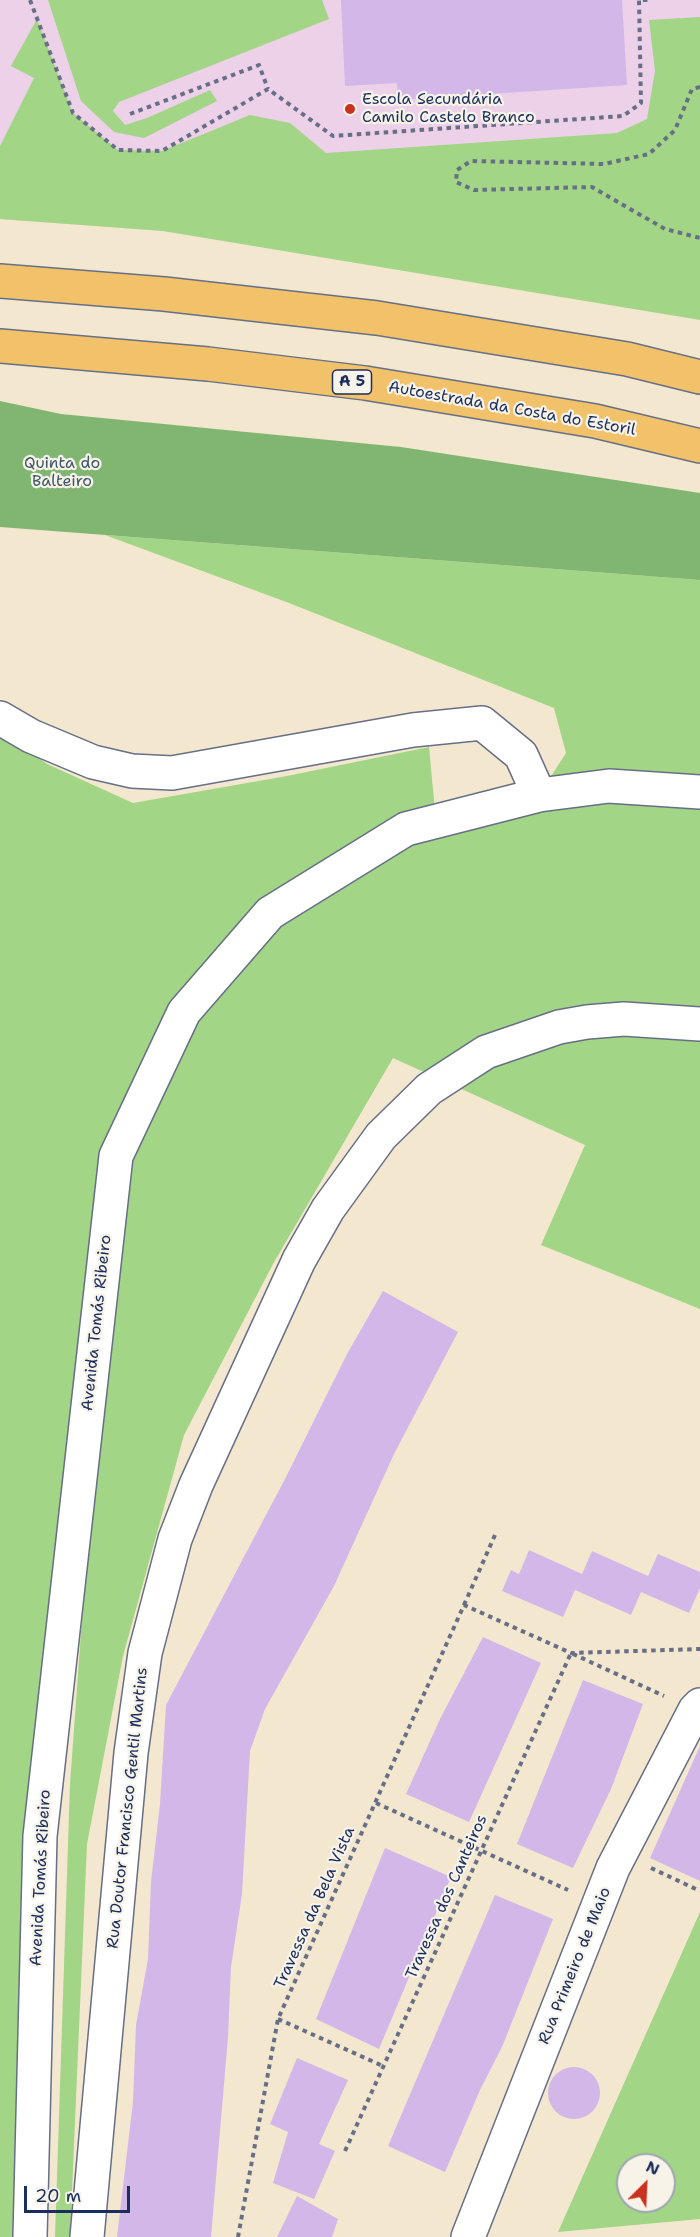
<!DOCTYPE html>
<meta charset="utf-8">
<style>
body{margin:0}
#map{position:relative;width:700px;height:2237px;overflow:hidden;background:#f3e7d0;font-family:"Shantell Sans",sans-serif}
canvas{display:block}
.north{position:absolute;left:616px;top:2153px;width:60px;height:60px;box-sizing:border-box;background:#f7f3e8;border:2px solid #9fa5b1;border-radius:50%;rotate:24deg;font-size:16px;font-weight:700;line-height:24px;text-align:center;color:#1b2f5e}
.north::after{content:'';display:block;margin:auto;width:21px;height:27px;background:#c8321e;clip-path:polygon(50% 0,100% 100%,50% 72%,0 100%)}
.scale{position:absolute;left:24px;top:2186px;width:106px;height:27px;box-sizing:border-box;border:3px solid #1b2f5e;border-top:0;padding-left:8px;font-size:18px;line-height:21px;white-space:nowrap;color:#1b2f5e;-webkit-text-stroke:4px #f7f3e8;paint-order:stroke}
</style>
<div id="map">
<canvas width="700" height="2237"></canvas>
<div class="north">N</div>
<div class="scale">20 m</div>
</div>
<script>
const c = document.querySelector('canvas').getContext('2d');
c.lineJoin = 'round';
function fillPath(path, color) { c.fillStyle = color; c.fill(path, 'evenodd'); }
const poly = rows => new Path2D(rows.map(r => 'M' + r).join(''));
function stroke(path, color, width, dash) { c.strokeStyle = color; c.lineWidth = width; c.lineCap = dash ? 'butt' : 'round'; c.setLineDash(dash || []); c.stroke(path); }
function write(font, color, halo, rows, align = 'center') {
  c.font = font + ' "Shantell Sans",sans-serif'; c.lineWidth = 4.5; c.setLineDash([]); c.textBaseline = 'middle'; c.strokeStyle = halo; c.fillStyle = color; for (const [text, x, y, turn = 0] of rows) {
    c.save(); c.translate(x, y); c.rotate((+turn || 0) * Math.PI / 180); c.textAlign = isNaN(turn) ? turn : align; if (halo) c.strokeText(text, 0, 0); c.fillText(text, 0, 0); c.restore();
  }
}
fillPath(poly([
 [0,0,700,0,700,317,163,231,0,219]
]), '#ecd1e9');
fillPath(poly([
 [48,0,322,0,329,19,119,102,113,111,125,125,147,118,210,90,217,101,144,138,114,132,81,101],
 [700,17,700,320,163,231,0,219,0,146,34,78,11,66,37,19,73,113,118,150,162,151,250,115,290,123,326,153,617,133,647,119,655,71,649,20],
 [105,535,700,580,700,1309,541,1245,585,1145,393,1058,273,1264,184,1435,123,1656,87,1844,70,2237,55,2237,70,1784,114,1179,40,1836,30,2237,0,2237,0,730,47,764,133,803,287,776,429,747,436,821,539,795,566,753,554,708,289,603],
 [700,1912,700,2219,558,2232],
 [628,2165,664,2165,664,2201,628,2201]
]), '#a2d585');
fillPath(poly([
 [0,401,61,414,401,447,700,493,700,580,0,527]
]), '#81b672');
fillPath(poly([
 [341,0,622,0,627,85,398,100,397,83,345,86],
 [383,1291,458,1332,394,1454,334,1586,265,1709,250,1751,242,1894,231,1967,228,2037,211,2237,117,2237,133,2102,136,2025,148,1959,151,1882,160,1804,166,1705,286,1477,347,1354],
 [529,1550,582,1574,592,1551,648,1576,658,1554,700,1572,700,1588,689,1613,641,1592,631,1615,575,1590,563,1617,502,1591,511,1570,519,1574],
 [483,1637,541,1663,469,1822,406,1794,441,1717],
 [583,1680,643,1704,611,1789,573,1868,517,1844],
 [700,1746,700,1881,650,1858],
 [385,1848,451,1877,379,2049,316,2019],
 [495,1895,553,1919,502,2047,480,2090,445,2172,388,2146],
 [297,2058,348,2080,319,2144,335,2151,314,2199,273,2183,288,2132,270,2124],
 '548 2093a26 26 0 1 1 52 0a26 26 0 1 1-52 0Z',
 [297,2196,338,2219,332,2237,277,2237]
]), '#d2b7e8');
const minor = poly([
 [0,718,31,736,93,762,132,771,172,773,413,730,482,723,521,755,539,795],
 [30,2237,40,1836,116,1156,184,1012,270,913,406,829,539,795,609,786,700,792],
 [87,2237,131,1753,145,1653,175,1539,196,1485,299,1260,328,1209,381,1136,429,1089,486,1052,559,1027,587,1022,624,1019,700,1024],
 [468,2237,613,1868,695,1710,700,1705]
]);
const highway = poly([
 [0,281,164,294,377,318,627,359,700,377],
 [0,346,208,364,365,383,595,421,700,446]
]);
stroke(minor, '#676f86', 36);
stroke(highway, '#676f86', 36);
stroke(poly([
 [30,0,73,113,118,150,162,151,268,89,333,136,623,116,641,103,639,0,651,0],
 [700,87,692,89,675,130,649,154,604,164,471,161,457,170,456,182,474,190,592,187,665,229,700,238],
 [130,114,259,65,268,89],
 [464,1605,495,1535],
 [376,1803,568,1890],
 [651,1868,700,1891],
 [278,2019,383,2066],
 [345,2151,571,1653,664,1696],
 [238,2237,278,2019,464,1605,571,1653,700,1649]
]), '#676f86', 4, [4.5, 4.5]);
stroke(minor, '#fff', 33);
stroke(highway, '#f2c26a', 33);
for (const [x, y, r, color] of [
 [350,109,6,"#c8321e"]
]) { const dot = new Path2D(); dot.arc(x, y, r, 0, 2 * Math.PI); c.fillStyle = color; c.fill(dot); stroke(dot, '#f7f3e8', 2); }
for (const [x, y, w] of [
 [352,382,39]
]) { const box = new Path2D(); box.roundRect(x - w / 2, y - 12, w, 24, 4.5); c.fillStyle = '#f7f3e8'; c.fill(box); stroke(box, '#1b2f5e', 1.5); }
write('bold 15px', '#1b2f5e', null, [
 ["A 5",352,382]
]);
write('16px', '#1b2f5e', '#f7f3e8', [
 ["Escola Secundária",362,100],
 ["Camilo Castelo Branco",362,118]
], 'left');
write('16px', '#1b2f5e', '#f7f3e8', [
 ["Autoestrada da Costa do Estoril",512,409,10],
 ["Avenida Tomás Ribeiro",97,1323,-84],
 ["Rua Doutor Francisco Gentil Martins",128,1808,-84],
 ["Avenida Tomás Ribeiro",41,1878,-87],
 ["Travessa dos Canteiros",447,1897,-66],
 ["Travessa da Bela Vista",315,1908,-66],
 ["Rua Primeiro de Maio",575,1966,-68]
]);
write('16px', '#3d5868', '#f7f3e8', [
 ["Quinta do",62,464],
 ["Balteiro",62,482]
]);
</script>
